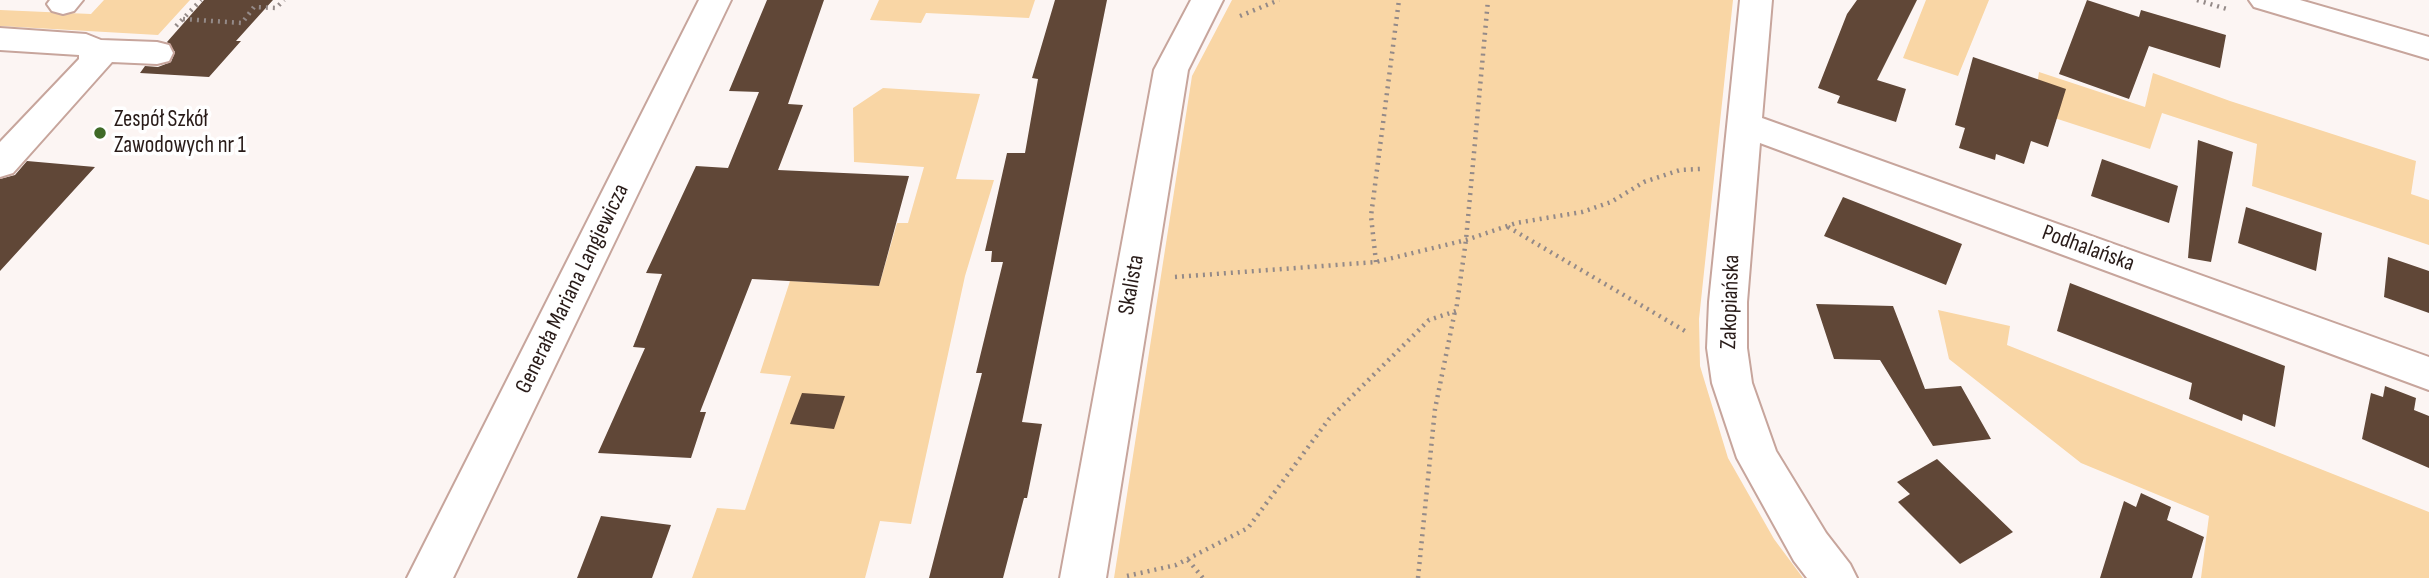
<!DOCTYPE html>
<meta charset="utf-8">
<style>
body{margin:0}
canvas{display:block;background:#fcf5f3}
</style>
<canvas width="2429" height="578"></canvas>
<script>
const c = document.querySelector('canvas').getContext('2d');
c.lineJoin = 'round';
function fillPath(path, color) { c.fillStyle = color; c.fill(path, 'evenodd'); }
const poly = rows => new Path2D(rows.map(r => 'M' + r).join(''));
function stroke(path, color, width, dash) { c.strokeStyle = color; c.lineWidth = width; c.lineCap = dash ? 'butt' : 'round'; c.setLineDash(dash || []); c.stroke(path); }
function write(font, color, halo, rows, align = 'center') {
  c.font = font + ' "Sofia Sans Condensed",sans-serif'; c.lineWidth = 7; c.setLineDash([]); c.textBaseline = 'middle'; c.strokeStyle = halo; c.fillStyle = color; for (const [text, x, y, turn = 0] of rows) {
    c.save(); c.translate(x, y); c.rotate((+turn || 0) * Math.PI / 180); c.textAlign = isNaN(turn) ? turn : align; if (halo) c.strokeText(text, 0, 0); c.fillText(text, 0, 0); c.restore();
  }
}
fillPath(poly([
 [104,0,190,0,158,35,0,26,0,10,91,14],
 [879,0,1035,0,1029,18,926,13,921,23,870,20],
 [1232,0,1733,0,1699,319,1700,366,1728,458,1774,539,1803,578,1114,578,1192,76],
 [1926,0,1989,0,1958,76,1903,58],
 [2039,72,2145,107,2153,73,2230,101,2416,161,2411,194,2429,200,2429,245,2252,186,2257,144,2162,113,2150,149,2033,111],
 [883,88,980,94,956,179,994,180,965,276,911,524,880,521,865,578,692,578,717,508,745,510,791,376,760,373,790,281,879,286,897,223,908,223,924,167,854,162,853,108],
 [1938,310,2010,326,2007,345,2429,512,2429,578,2201,578,2209,516,2081,463,1949,359]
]), '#f9d6a5');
fillPath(poly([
 [204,0,273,0,236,41,241,41,209,77,140,73,145,66,158,67,171,62,175,52,167,42],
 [767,0,824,0,788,104,803,105,778,170,909,176,879,286,752,279,700,412,706,412,691,458,598,453,645,348,633,347,662,274,646,273,696,166,728,168,759,92,729,91],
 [1055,0,1107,0,1022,422,1042,424,1027,498,1024,498,1003,578,929,578,982,373,976,373,1003,262,991,262,992,251,985,251,1007,153,1025,153,1038,79,1032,78],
 [1857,0,1917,0,1877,80,1906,89,1896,122,1837,103,1840,96,1818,88,1847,14],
 [2087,0,2139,17,2141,10,2226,35,2220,68,2149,46,2129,99,2059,74],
 [1973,57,2066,89,2048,147,2031,141,2024,164,1996,154,1995,160,1959,148,1965,128,1955,125],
 [2198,140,2233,152,2211,262,2188,258],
 [2102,159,2178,186,2169,223,2091,196],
 [27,161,95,167,0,271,0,179,15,175],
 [1843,197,1962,244,1946,285,1824,236],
 [2246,207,2322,233,2316,271,2238,243],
 [2388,257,2429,271,2429,313,2384,297],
 [2070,283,2285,366,2275,427,2243,414,2242,421,2189,399,2192,383,2057,331],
 [1816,304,1893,306,1925,389,1961,386,1991,439,1933,446,1880,360,1834,359],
 [2385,386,2416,398,2414,410,2429,416,2429,468,2362,439,2371,393,2383,397],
 [802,393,845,396,834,429,790,424],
 [1937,459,2013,532,1960,564,1898,502,1910,494,1897,482],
 [2141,493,2171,507,2167,520,2204,537,2192,578,2100,578,2124,501,2136,507],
 [601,516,671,525,652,578,577,578]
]), '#604737');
const minor = poly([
 [50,0,83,0,74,11,63,14,52,11,47,4,50,0],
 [699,0,731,0,453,578,407,578,699,0],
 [1191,0,1223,0,1188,70,1106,578,1060,578,1154,70,1191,0],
 [1740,0,1772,0,1762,118,2429,357,2429,390,1760,143,1747,302,1747,348,1752,383,1776,451,1826,533,1850,564,1857,578,1807,578,1794,561,1737,458,1712,383,1707,348,1709,302,1740,0],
 [2249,0,2300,0,2429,37,2429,59,2254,7,2249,0],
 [0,28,86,34,101,40,157,42,169,45,173,53,169,61,157,64,112,62,13,173,0,177,0,142,79,59,79,55,0,50,0,28]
]);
stroke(minor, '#c7a59c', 4);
stroke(poly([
 [2197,0,2230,10],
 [1240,16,1279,0],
 [183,19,242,23,254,7,276,8,284,0],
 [176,26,201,0],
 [1508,227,1685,331],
 [1376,262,1371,216,1399,0],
 [1175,277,1376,262,1466,240,1516,223,1582,212,1611,202,1644,182,1680,170,1700,169],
 [1188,560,1203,578],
 [1127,576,1176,565,1248,528,1329,419,1429,320,1456,311,1466,240,1488,0],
 [1418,578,1435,409,1455,311]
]), '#948a88', 4.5, [2, 5]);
fillPath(minor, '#fff');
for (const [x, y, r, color] of [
 [100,133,7,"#3f6a27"]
]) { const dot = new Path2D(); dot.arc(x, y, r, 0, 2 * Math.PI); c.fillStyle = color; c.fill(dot); stroke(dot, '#fff', 2.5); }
write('23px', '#281b18', '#fff', [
 ["Zespół Szkół",114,120],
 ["Zawodowych nr 1",114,146]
], 'left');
write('23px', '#281b18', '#fff', [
 ["Podhalańska",2088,249,20],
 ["Skalista",1132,285,-80],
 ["Generała Mariana Langiewicza",573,289,-64],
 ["Zakopiańska",1731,302,-88]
]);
</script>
